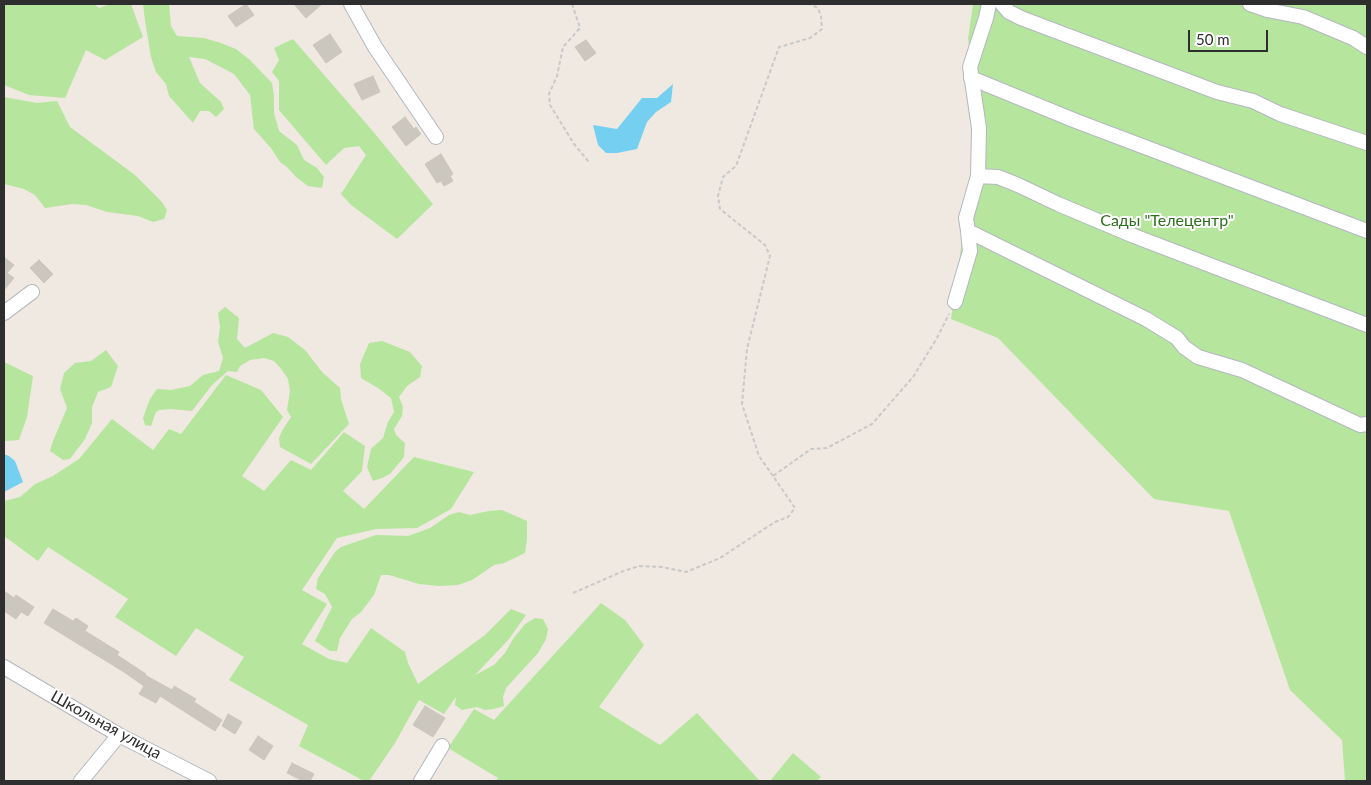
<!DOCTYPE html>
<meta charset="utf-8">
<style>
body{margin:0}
#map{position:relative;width:1371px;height:785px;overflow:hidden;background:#efe9e1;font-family:Lato,sans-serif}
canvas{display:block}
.frame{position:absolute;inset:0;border:5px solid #2e2e2e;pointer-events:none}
.scale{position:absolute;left:1188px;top:30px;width:80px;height:22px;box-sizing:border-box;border:2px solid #2e2e2e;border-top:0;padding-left:6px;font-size:15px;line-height:18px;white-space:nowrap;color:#2e2e2e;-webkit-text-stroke:4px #fff;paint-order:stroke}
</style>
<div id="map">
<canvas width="1371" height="785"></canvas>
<div class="frame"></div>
<div class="scale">50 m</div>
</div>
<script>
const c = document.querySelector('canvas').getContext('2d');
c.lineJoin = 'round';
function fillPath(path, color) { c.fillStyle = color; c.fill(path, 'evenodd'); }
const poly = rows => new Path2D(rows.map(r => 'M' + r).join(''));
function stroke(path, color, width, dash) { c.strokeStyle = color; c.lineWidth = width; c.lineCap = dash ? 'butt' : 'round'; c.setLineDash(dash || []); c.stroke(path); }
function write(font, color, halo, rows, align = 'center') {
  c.font = font + ' Lato,sans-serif'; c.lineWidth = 4; c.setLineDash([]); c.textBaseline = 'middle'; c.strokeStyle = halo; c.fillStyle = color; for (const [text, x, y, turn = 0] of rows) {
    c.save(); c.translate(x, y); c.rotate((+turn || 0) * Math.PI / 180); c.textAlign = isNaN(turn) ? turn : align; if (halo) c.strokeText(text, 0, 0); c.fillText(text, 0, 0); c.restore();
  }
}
fillPath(poly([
 [4,4,94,4,99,8,110,4,131,4,143,37,105,60,86,50,65,98,29,95,4,85],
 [143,4,169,4,171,26,177,36,204,38,221,43,236,49,250,60,272,83,274,95,274,113,279,131,297,145,304,160,317,168,324,177,322,188,308,186,296,177,287,167,280,162,271,148,254,129,250,95,234,74,205,59,189,57,200,83,221,102,224,109,216,117,209,111,200,111,193,123,169,96,166,84,156,72,151,57,145,21],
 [973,4,1367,4,1367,781,1345,781,1342,740,1290,690,1229,511,1154,499,998,338,951,319,979,119,968,39],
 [293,39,371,129,433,204,397,239,351,205,341,194,366,155,359,146,344,148,326,165,279,110,279,81,272,72,279,60,274,48],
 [4,97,37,103,57,101,70,127,135,175,162,202,167,210,164,219,153,222,138,216,107,212,86,205,72,204,45,208,35,195,24,189,4,184],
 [225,307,239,318,237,339,245,348,273,333,288,337,305,350,322,372,340,388,341,399,349,424,311,464,280,447,279,438,283,429,291,417,287,410,290,391,288,379,282,370,274,361,264,358,250,360,240,366,237,372,228,371,212,385,192,411,171,409,159,410,156,412,151,426,145,425,143,418,150,399,157,389,171,390,190,386,203,375,219,371,223,358,218,342,220,327,218,313],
 [382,341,410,352,422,366,420,377,407,386,399,397,403,407,402,416,394,429,396,435,405,443,404,457,390,474,382,478,373,481,367,467,371,449,383,438,388,422,394,412,391,398,378,388,361,378,360,364,369,343],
 [106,350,118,366,111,387,98,392,92,407,92,423,85,439,70,459,63,460,50,451,53,441,67,408,60,389,64,373,75,363,91,361],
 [4,362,33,376,27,417,19,440,4,441],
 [226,375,261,390,283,417,242,476,264,491,291,460,311,470,344,432,365,446,362,471,343,491,364,509,414,457,474,472,451,509,417,528,376,529,337,538,302,590,327,604,302,644,329,659,347,663,371,628,405,652,408,663,418,684,485,635,511,609,526,615,509,639,475,675,494,665,505,653,513,639,525,624,535,618,543,619,548,629,546,639,538,653,506,688,503,697,504,706,493,709,485,710,477,707,462,710,455,705,456,697,444,714,419,700,395,743,369,781,364,781,299,746,308,725,229,680,244,657,196,628,176,656,115,617,128,599,48,547,38,561,4,536,4,501,20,497,35,484,53,476,79,459,112,419,153,450,169,429,181,434],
 [502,510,527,521,527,539,525,553,504,563,494,565,472,580,458,585,439,586,419,584,389,575,381,575,374,595,361,612,352,619,340,638,337,651,330,651,315,641,332,607,325,594,316,589,318,578,335,552,341,547,376,535,408,536,430,528,449,515,459,512,470,515,489,511],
 [601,603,625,620,644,645,599,707,660,745,697,713,760,781,496,781,498,778,448,748,474,709,494,720],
 [793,753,821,777,817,781,770,781]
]), '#b6e59e');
fillPath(poly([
 [673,84,671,102,656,112,647,122,637,149,617,153,606,153,598,145,593,125,617,129,642,98,657,98],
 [4,454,9,456,15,461,23,482,4,492]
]), '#75cff0');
const building = poly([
 [246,4,254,15,236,27,228,16,246,4],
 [294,4,322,4,306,18,294,4],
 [330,34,342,52,326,63,313,45,330,34],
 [586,40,596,53,585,61,575,47,586,40],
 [373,76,380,92,362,100,354,84,373,76],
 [405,117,414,129,416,127,421,134,406,146,392,127,405,117],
 [441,154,453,174,450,176,453,181,444,186,441,181,437,183,425,164,441,154],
 [4,257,14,265,7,273,14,278,4,290,4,257],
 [39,260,53,274,44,283,30,268,39,260],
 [4,591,14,598,16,595,34,607,28,616,21,612,16,619,4,611,4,591],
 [53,609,73,621,76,618,88,626,85,631,119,652,117,655,146,674,145,675,172,690,174,686,196,699,194,702,222,720,215,731,160,696,156,703,139,694,144,686,124,672,44,623,53,609],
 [425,706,445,718,433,737,413,725,425,706],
 [228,714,242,722,235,734,222,726,228,714],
 [258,736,273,746,264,760,249,750,258,736],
 [292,763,314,774,310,781,303,781,287,773,292,763]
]);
fillPath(building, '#cbc7bf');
stroke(building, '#cbc5ba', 1);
const minor = poly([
 [351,4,375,47,436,137],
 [989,4,986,18,970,67,979,128,978,176,966,218,968,231,1146,319,1177,338,1184,347,1198,357,1242,370,1360,425,1367,424],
 [1002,4,1009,12,1021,18,1217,92,1253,101,1280,114,1367,143],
 [1250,4,1267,10,1303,17,1353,38,1367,47],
 [971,78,1076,121,1367,231],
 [978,176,998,177,1018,185,1058,204,1134,236,1367,325],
 [955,302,970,251,968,231],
 [4,313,32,292],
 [4,667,119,735,209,781],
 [81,781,119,735],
 [421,781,442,746]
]);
stroke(minor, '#b4b7c1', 16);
stroke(poly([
 [572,4,580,28,563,47,557,76,549,94,550,105,574,144,589,162],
 [773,476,759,456,742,404,747,349,770,256,765,245,720,209,718,196,723,177,736,166,779,47,810,38,822,29,821,16,818,8,810,4],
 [573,593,621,572,639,566,662,567,686,572,720,558,775,522,788,517,795,508,773,476,811,449,827,448,872,424,913,377,937,338,949,314]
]), '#c9c9c9', 2, [4, 2.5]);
stroke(minor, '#fff', 14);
write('16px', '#2c6e1b', '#fff', [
 ["Сады \"Телецентр\"",1167,221]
]);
write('16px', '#2e2e2e', '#fff', [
 ["Школьная улица",106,725,29]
]);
</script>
